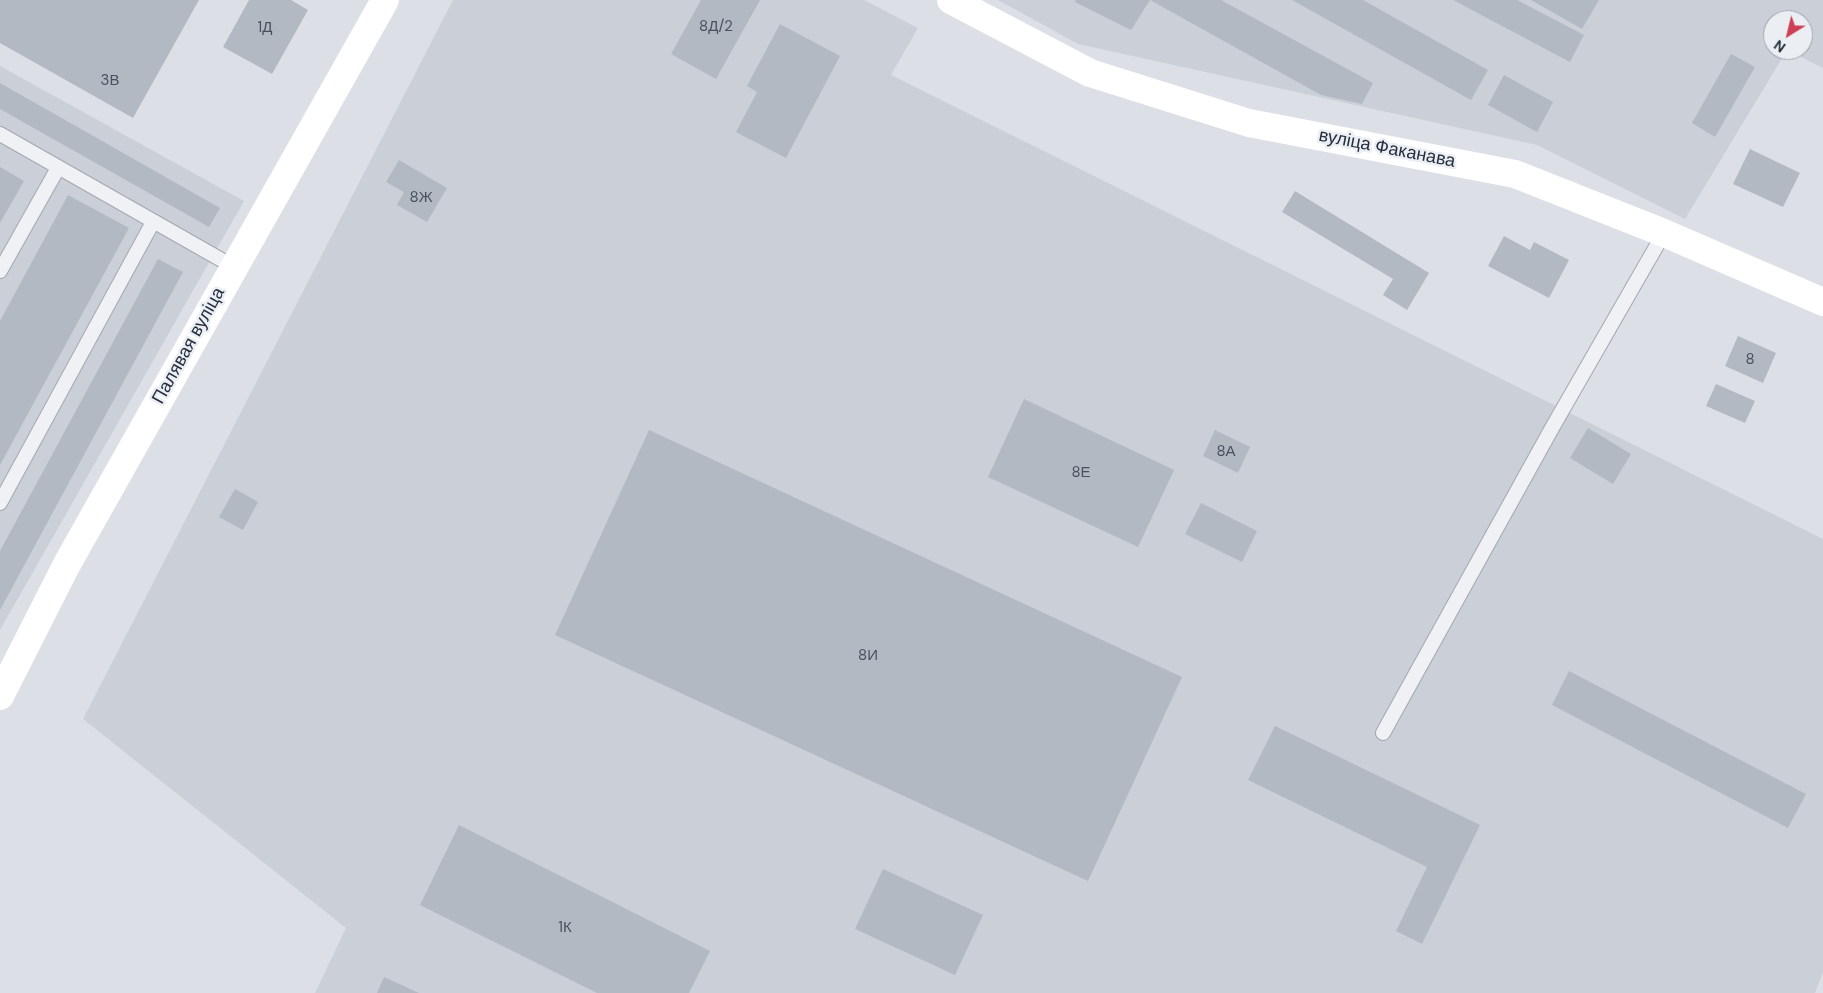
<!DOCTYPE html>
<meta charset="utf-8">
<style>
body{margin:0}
#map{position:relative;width:1823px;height:993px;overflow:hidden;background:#dce0e6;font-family:"DM Sans",sans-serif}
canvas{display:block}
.north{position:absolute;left:1763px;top:10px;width:50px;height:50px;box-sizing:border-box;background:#ebeff4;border:1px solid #9ca2ab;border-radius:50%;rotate:216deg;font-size:14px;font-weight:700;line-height:20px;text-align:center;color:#262e3d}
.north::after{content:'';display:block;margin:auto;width:18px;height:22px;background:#ce3f55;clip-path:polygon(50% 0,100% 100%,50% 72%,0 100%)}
</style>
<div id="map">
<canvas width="1823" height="993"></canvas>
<div class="north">N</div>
</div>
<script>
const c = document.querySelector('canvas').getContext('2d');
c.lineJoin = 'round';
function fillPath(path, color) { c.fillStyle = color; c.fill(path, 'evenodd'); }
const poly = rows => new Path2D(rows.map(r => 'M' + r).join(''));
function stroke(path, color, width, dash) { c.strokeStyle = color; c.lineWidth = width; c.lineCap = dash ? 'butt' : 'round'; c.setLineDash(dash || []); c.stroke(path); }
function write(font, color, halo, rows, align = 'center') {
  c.font = font + ' "DM Sans",sans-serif'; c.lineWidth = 5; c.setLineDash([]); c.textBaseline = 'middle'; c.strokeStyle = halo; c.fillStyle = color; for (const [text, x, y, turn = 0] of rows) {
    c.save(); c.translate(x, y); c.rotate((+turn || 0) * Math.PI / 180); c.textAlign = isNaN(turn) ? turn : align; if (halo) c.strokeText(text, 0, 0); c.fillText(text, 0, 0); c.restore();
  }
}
fillPath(poly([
 [453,0,864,0,918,28,891,75,1823,539,1823,972,1815,993,315,993,346,928,83,719],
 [998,0,1823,0,1823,68,1787,50,1685,219,1537,145,1078,44],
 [1773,20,1803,20,1803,50,1773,50],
 [0,66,244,201,0,630]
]), '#cacfd8');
fillPath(poly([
 [0,0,199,0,133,118,0,43],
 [249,0,291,0,308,10,272,74,223,47],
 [701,0,760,0,716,79,671,54],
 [1076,0,1221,0,1373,83,1362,104,1321,95,1150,0,1131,30,1075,2],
 [1292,0,1363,0,1488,70,1471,100],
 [1453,0,1517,0,1584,35,1570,62],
 [1531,0,1599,0,1582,29],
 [780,24,840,56,786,158,736,132,757,92,747,86],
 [1731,54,1755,67,1715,137,1692,123],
 [1504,75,1553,102,1537,132,1488,105],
 [0,83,220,208,209,227,0,109],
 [1750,149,1800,173,1783,207,1733,184],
 [399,160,447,188,427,222,397,205,404,192,386,182],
 [0,167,24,181,0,223],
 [1295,191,1429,273,1407,310,1383,295,1393,279,1282,212],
 [68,195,129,228,0,465,0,321],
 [1504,236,1530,250,1534,242,1569,260,1549,298,1488,266],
 [158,259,183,272,0,610,0,551],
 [1738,336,1776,353,1763,383,1725,366],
 [1716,384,1755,401,1745,423,1706,406],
 [1024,399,1174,470,1138,547,988,477],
 [1588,428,1631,454,1613,484,1570,458],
 [649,430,1182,677,1088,881,555,635],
 [1215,430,1250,447,1238,473,1203,456],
 [235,489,258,502,243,530,219,517],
 [1201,503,1257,531,1242,562,1185,534],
 [1569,671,1806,794,1788,828,1552,705],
 [1275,726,1480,825,1422,944,1396,931,1427,867,1248,780],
 [459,825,710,951,689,993,597,993,420,905],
 [883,869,983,915,955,975,855,929],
 [384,977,419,993,377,993]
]), '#b3b9c3');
const service = poly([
 [0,134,234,267],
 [0,271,58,168],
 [0,503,153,222],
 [1383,733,1552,428,1664,233]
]);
stroke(service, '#a2a7b0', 16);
stroke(service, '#eff1f5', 14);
stroke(poly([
 [951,0,1090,73,1249,123,1515,174,1664,233,1823,302],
 [0,696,67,564,385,0]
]), '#fff', 28);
write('15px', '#49515e', null, [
 ["8Д/2",716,27],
 ["1Д",265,28],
 ["3В",110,81],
 ["8Ж",421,198],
 ["8",1750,360],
 ["8А",1226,452],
 ["8Е",1081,473],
 ["8И",868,656],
 ["1К",565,928]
]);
write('18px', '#262e3d', '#ebeff4', [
 ["вуліца Факанава",1387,149,11],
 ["Палявая вуліца",189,346,-61]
]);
</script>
